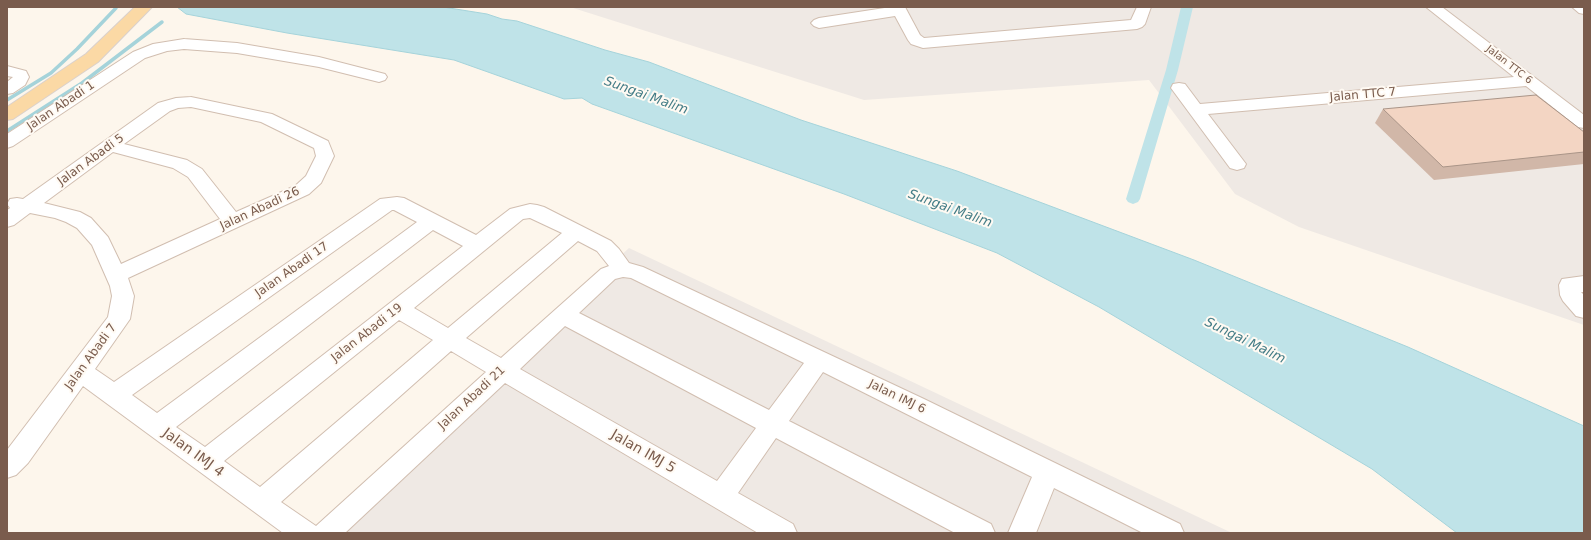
<!DOCTYPE html>
<style>
body{margin:0}
#map{position:relative;width:1591px;height:540px;overflow:hidden;background:#fdf6ec;font-family:"DejaVu Sans",sans-serif}
canvas{display:block}
.frame{position:absolute;inset:0;border:8px solid #7a5c4d;pointer-events:none}
</style>
<div id="map">
<canvas width="1591" height="540"></canvas>
<div class="frame"></div>
</div>
<script>
const c = document.querySelector('canvas').getContext('2d');
c.lineJoin = 'round';
function fillPath(path, color) { c.fillStyle = color; c.fill(path, 'evenodd'); }
const poly = rows => new Path2D(rows.map(r => 'M' + r).join(''));
function stroke(path, color, width, dash) { c.strokeStyle = color; c.lineWidth = width; c.lineCap = dash ? 'butt' : 'round'; c.setLineDash(dash || []); c.stroke(path); }
function write(font, color, halo, rows, align = 'center') {
  c.font = font + ' "DejaVu Sans",sans-serif'; c.lineWidth = 4; c.setLineDash([]); c.textBaseline = 'middle'; c.strokeStyle = halo; c.fillStyle = color; for (const [text, x, y, turn = 0] of rows) {
    c.save(); c.translate(x, y); c.rotate((+turn || 0) * Math.PI / 180); c.textAlign = isNaN(turn) ? turn : align; if (halo) c.strokeText(text, 0, 0); c.fillText(text, 0, 0); c.restore();
  }
}
fillPath(poly([
 [570,7,1584,7,1584,325,1299,227,1235,194,1149,80,864,100],
 [629,248,1232,533,319,533]
]), '#efe9e4');
const water = poly([
 [177,7,443,7,487,14,502,19,517,21,605,50,649,62,801,120,957,171,1194,260,1408,347,1584,426,1584,533,1457,533,1372,469,1099,307,997,253,844,194,592,104,582,98,564,99,454,60,287,33,186,14,177,7]
]);
fillPath(water, '#bfe3e8');
stroke(water, '#a5d3da', 1);
stroke(poly([
 [7,100,51,73,77,49,116,8],
 [7,131,82,83,162,22]
]), '#a5d3da', 3.5);
fillPath(poly([
 [1181,7,1193,7,1178,70,1140,199,1138,202,1133,204,1128,202,1126,199,1166,70,1181,7]
]), '#bfe3e8');
const minor = poly([
 [891,7,905,7,920,35,924,38,1131,20,1137,7,1151,7,1145,24,1142,27,1137,29,923,48,911,44,908,40,895,16,819,28,814,26,811,23,814,20,819,18,891,7],
 [1426,7,1442,7,1584,115,1584,128,1578,127,1526,86,1208,114,1246,164,1244,168,1237,170,1230,168,1171,88,1173,84,1179,83,1185,84,1200,104,1514,77,1426,7],
 [1572,7,1584,7,1584,14,1579,13,1572,7],
 [184,39,237,43,319,57,385,74,387,77,385,80,379,82,319,67,237,53,184,49,167,51,145,58,13,146,7,148,7,134,133,52,153,44,184,39],
 [7,66,26,71,29,77,25,85,13,93,7,94,7,82,13,77,7,76,7,66],
 [191,97,272,114,328,141,334,156,321,183,309,194,128,278,134,296,130,319,95,369,114,382,380,199,397,197,404,198,476,235,510,209,530,204,537,205,544,207,611,241,619,249,629,263,643,267,924,399,1180,524,1184,533,1143,533,1054,488,1036,533,1008,533,1032,477,823,372,789,421,991,524,995,533,955,533,776,438,738,493,793,524,797,533,758,533,505,383,345,533,283,533,83,386,28,463,16,475,7,478,7,450,108,317,112,296,110,286,92,245,77,228,66,222,55,218,30,213,14,225,7,227,7,210,10,208,7,204,10,199,17,198,23,199,158,103,176,98,191,97],
 [191,107,261,122,314,148,316,156,306,176,295,186,236,212,202,169,187,160,124,144,170,111,178,108,191,107],
 [113,152,173,168,188,177,220,219,121,264,108,237,91,218,80,212,44,203,113,152],
 [392,210,394,210,417,222,157,413,132,395,392,210],
 [530,218,562,233,448,328,414,308,523,219,530,218],
 [433,230,463,246,205,447,176,427,433,230],
 [578,241,597,251,609,266,601,269,501,358,466,338,578,241],
 [623,277,631,278,804,363,769,410,579,313,615,279,623,277],
 [399,320,433,340,260,487,224,461,399,320],
 [565,326,756,428,717,481,520,369,565,326],
 [451,351,486,372,316,526,281,502,451,351],
 [1584,276,1584,292,1581,292,1584,295,1584,318,1576,316,1563,301,1560,295,1559,285,1562,279,1584,276]
]);
const major = poly([
 [135,7,152,7,98,62,13,119,7,120,7,107,86,54,135,7]
]);
stroke(minor, '#d1beb0', 2);
stroke(major, '#dad1cd', 2);
fillPath(minor, '#fff');
fillPath(major, '#fbd9a5');
fillPath(poly([
 [1383,109,1584,132,1584,164,1434,180,1375,123]
]), '#d1b7a8');
const building = poly([
 [1536,95,1584,132,1584,152,1443,167,1383,109,1536,95]
]);
fillPath(building, '#f3d5c3');
stroke(building, '#aa9588', 1);
write('10px', '#7a5c4d', '#fffaf3', [
 ["Jalan TTC 6",1509,65,38]
]);
write('12px', '#7a5c4d', '#fffaf3', [
 ["Jalan TTC 7",1363,95,-5],
 ["Jalan Abadi 1",61,106,-34],
 ["Jalan Abadi 5",91,160,-36],
 ["Jalan Abadi 26",260,209,-25],
 ["Jalan Abadi 17",292,270,-35],
 ["Jalan Abadi 19",367,333,-38],
 ["Jalan Abadi 7",91,357,-54],
 ["Jalan IMJ 6",897,397,26],
 ["Jalan Abadi 21",472,398,-43]
]);
write('italic 13px', '#437c86', '#fffaf3', [
 ["Sungai Malim",646,96,20],
 ["Sungai Malim",950,209,20],
 ["Sungai Malim",1245,341,26]
]);
write('14px', '#7a5c4d', '#fffaf3', [
 ["Jalan IMJ 5",643,452,30],
 ["Jalan IMJ 4",193,453,36]
]);
</script>
